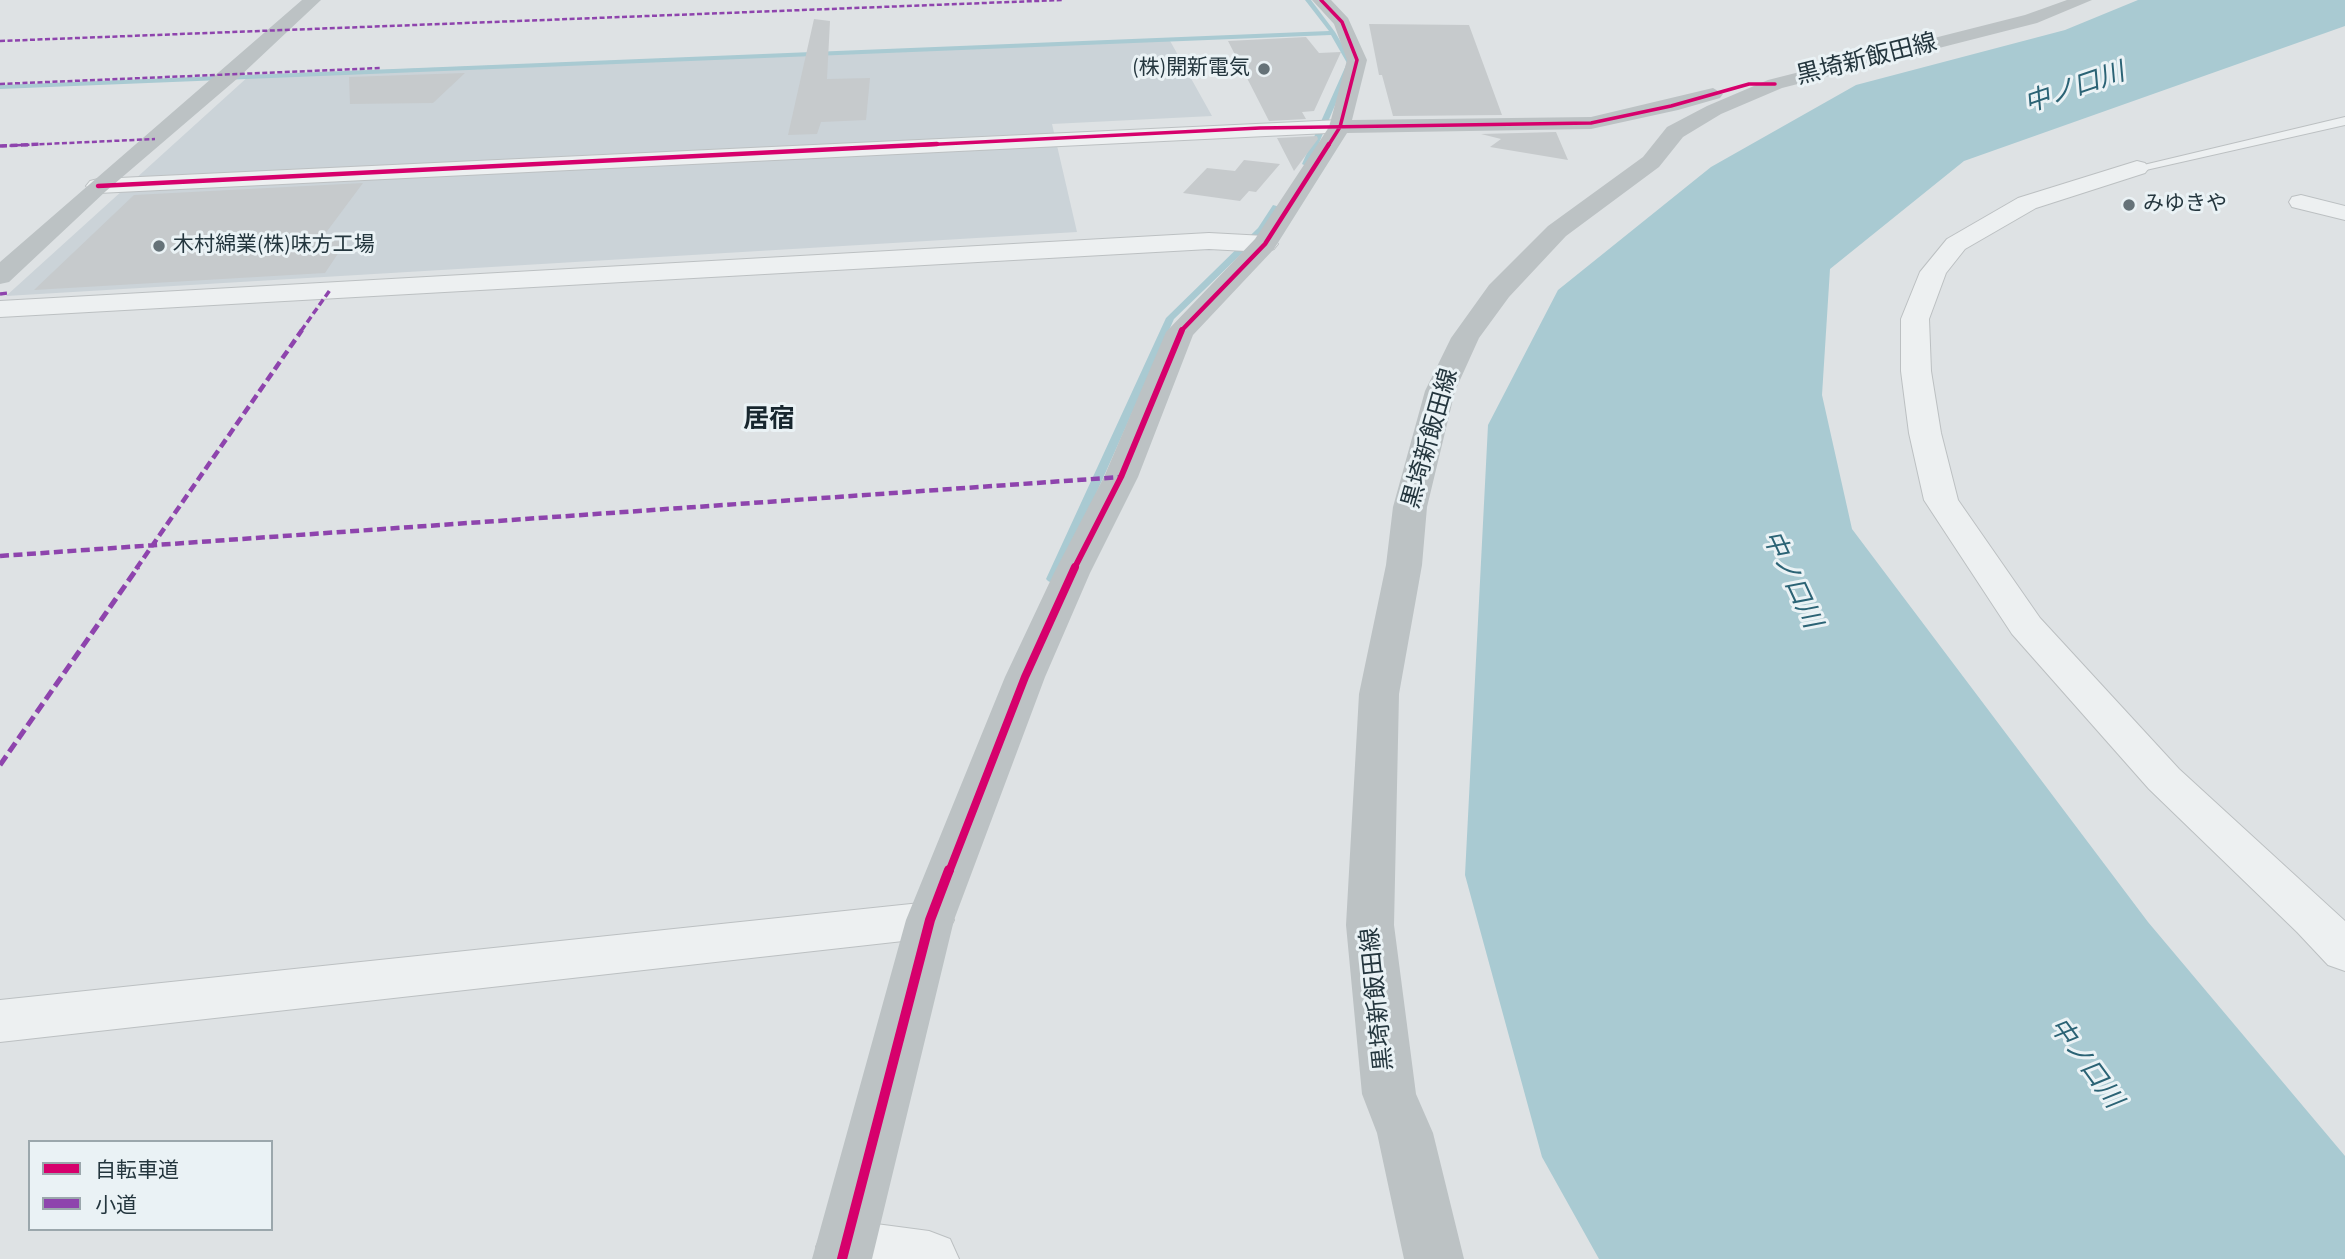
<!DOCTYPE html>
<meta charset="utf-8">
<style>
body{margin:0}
#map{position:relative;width:2345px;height:1259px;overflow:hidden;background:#dee2e4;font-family:"Source Sans 3","Noto Sans JP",sans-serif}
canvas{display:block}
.legend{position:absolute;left:28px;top:1140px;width:245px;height:91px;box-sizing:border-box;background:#eaf2f5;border:2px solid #9ba7ac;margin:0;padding:9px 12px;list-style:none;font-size:21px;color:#24363e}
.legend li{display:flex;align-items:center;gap:14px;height:35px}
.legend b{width:35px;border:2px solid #9ba7ac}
</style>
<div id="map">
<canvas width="2345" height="1259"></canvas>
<ul class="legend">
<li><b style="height:9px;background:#d6006c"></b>自転車道</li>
<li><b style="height:9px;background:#8e44ad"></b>小道</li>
</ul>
</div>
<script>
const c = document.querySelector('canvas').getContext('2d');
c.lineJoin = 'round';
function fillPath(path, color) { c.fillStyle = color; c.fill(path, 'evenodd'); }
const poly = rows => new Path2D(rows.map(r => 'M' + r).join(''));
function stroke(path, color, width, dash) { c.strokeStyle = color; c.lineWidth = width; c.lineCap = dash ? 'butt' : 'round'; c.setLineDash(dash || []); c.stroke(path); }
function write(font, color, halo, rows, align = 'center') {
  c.font = font + ' "Source Sans 3","Noto Sans JP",sans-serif'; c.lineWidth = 6; c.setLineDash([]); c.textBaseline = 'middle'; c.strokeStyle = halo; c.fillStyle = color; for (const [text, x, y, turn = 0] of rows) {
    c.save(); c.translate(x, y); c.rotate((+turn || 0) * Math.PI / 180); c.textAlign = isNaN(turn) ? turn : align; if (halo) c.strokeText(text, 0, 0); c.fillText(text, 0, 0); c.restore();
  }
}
fillPath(poly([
 [1169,39,1212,116,1052,124,1077,232,6,296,250,75]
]), '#cbd3d8');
fillPath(poly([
 [2138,0,2345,0,2345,26,1964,161,1830,269,1822,395,1852,529,2148,922,2345,1156,2345,1259,1599,1259,1542,1157,1465,875,1488,425,1558,290,1711,167,1856,85,2065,30]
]), '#a9cad2');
fillPath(poly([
 [1305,0,1311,0,1335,32,1353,63,1310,164,1306,166,1302,164,1347,63,1331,35,0,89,0,85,1329,31,1305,0],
 [1273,205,1280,207,1264,232,1174,319,1058,579,1052,583,1048,581,1046,579,1166,318,1258,228,1273,205]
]), '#a9cad2');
fillPath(poly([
 [814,19,830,21,827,79,870,78,866,120,821,122,817,134,788,135],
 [1369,24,1469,25,1502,115,1393,116,1382,75,1379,75],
 [1306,37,1319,53,1341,52,1314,111,1302,112,1306,119,1269,121,1228,41],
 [465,73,433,103,350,104,349,77],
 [1556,132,1568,160,1490,147,1501,139,1481,134],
 [1317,136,1318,139,1294,171,1277,138],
 [1244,160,1280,164,1256,192,1249,191,1240,201,1183,193,1207,168,1235,171],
 [363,183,319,242,347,240,325,273,34,290,134,195]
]), '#c6cacc');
const lane = poly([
 [2345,117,2345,125,2137,172,2131,168,2345,117]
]);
const street = poly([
 [1340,120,1348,122,1351,127,1348,132,98,193,90,191,86,186,90,181,98,179,1340,120],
 [2137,161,2145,163,2149,168,2145,173,2036,208,1965,249,1946,273,1929,319,1931,371,1941,433,1958,500,2040,618,2179,769,2345,921,2345,971,2328,965,2297,932,2149,789,2012,634,1924,500,1909,433,1901,371,1901,319,1920,272,1947,239,2018,198,2137,161],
 [2301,195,2345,206,2345,220,2292,207,2289,202,2292,197,2301,195],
 [1209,233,1265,236,1274,239,1278,244,1274,249,1265,252,1209,249,0,317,0,301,1209,233],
 [930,902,947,907,954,920,947,933,930,938,0,1042,0,1000,930,902],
 [846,1220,929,1231,950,1239,959,1259,822,1259,816,1247,825,1228,846,1220]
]);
stroke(lane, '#bcc0c2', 2);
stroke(street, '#bcc0c2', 2);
fillPath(lane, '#edf0f1');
fillPath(street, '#edf0f1');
fillPath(poly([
 [302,0,321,0,238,78,106,191,9,282,0,284,0,262,302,0],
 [1312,0,1331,0,1348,18,1367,60,1352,120,1591,117,1713,88,1723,94,1720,98,1678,110,1591,129,1347,133,1274,249,1193,335,1138,477,1090,573,1045,677,954,920,872,1259,812,1259,906,920,1005,677,1054,573,1104,477,1166,332,1255,239,1329,127,1347,60,1334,24,1312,0],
 [2067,0,2092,0,2037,23,1782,88,1721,114,1683,137,1659,167,1566,236,1509,297,1479,338,1455,391,1427,507,1422,565,1399,694,1394,925,1416,1094,1433,1133,1464,1259,1404,1259,1377,1133,1362,1094,1346,925,1359,694,1386,565,1393,507,1425,391,1451,338,1489,285,1548,226,1643,157,1667,127,1707,106,1768,80,2025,15,2067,0]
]), '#bcc2c4');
stroke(poly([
 [0,41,1062,0],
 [0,84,381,68],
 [2,146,155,139]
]), '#8e44ad', 2.5, [5, 2.5]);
stroke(poly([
 [0,146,41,144],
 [0,294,8,293],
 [301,331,330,290]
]), '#8e44ad', 3.5, [7, 3.5]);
stroke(poly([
 [0,556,1121,477],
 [136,569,302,330]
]), '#8e44ad', 4.5, [9, 4.5]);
stroke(poly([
 [0,765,138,567]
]), '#8e44ad', 5, [11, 5]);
stroke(poly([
 [1321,0,1342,22,1357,60,1340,127,1328,146],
 [901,146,1260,128,1591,123,1671,106,1749,84,1775,84]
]), '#d6006c', 3.5);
stroke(poly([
 [98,186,937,144],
 [1181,331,1265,244,1329,144]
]), '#d6006c', 4.5);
stroke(poly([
 [1074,569,1121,477,1182,330]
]), '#d6006c', 6);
stroke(poly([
 [949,872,1025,677,1075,567]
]), '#d6006c', 8);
stroke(poly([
 [842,1259,930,920,949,870]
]), '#d6006c', 10);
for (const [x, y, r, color] of [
 [1264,69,7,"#657278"],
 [2129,205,7,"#657278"],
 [159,246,7,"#657278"]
]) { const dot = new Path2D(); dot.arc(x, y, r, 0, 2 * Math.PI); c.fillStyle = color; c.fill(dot); stroke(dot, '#eaf2f5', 2.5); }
write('21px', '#24363e', '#eaf2f5', [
 ["(株)開新電気",1250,69,"right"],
 ["みゆきや",2143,205],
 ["木村綿業(株)味方工場",173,246]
], 'left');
write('24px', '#24363e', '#eaf2f5', [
 ["黒埼新飯田線",1867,61,-14],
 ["黒埼新飯田線",1432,439,-74],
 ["黒埼新飯田線",1379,999,-96]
]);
write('italic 26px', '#2b6375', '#eaf2f5', [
 ["中ノ口川",2075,90,-19],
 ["中ノ口川",1790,580,65],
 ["中ノ口川",2084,1064,54]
]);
write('bold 26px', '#17262e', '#eaf2f5', [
 ["居宿",769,421]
]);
</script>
